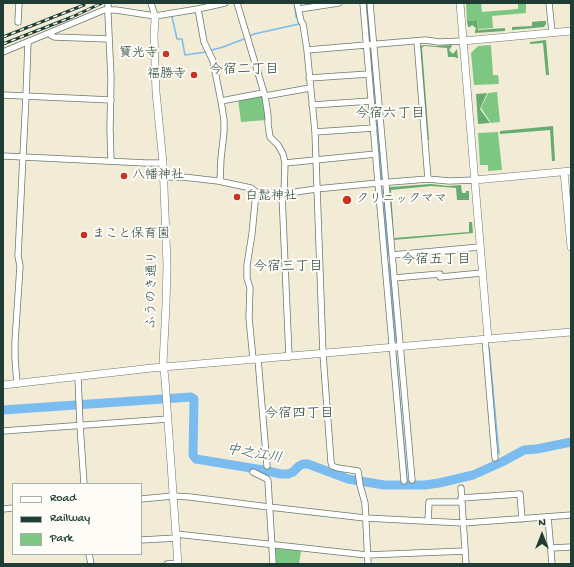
<!DOCTYPE html>
<meta charset="utf-8">
<style>
body{margin:0}
#map{position:relative;width:574px;height:567px;overflow:hidden;background:#f2ecd6;font-family:"Gochi Hand",sans-serif}
canvas{display:block}
.frame{position:absolute;inset:0;border:4px solid #1f3d34;pointer-events:none}
.legend{position:absolute;left:12px;top:483px;width:130px;height:72px;box-sizing:border-box;background:#fdfcf7;border:1px solid #a4b0a9;margin:0;padding:5px 7px;list-style:none;font-size:12px;color:#1f3d34}
.legend li{display:flex;align-items:center;gap:8px;height:20px}
.legend b{width:20px;border:1px solid #a4b0a9}
.north{position:absolute;left:522px;top:515px;width:40px;height:40px;-webkit-text-stroke:3px #fdfcf7;paint-order:stroke;rotate:0deg;font-size:11px;font-weight:700;line-height:16px;text-align:center;color:#1f3d34}
.north::after{content:'';display:block;margin:auto;width:14px;height:18px;background:#1f3d34;clip-path:polygon(50% 0,100% 100%,50% 72%,0 100%)}
</style>
<div id="map">
<canvas width="574" height="567"></canvas>
<div class="frame"></div>
<ul class="legend">
<li><b style="height:5px;background:#fff"></b>Road</li>
<li><b style="height:5px;background:#1f3d34"></b>Railway</li>
<li><b style="height:11px;background:#7ec783"></b>Park</li>
</ul>
<div class="north">N</div>
</div>
<script>
const c = document.querySelector('canvas').getContext('2d');
c.lineJoin = 'round';
function fillPath(path, color) { c.fillStyle = color; c.fill(path, 'evenodd'); }
const poly = rows => new Path2D(rows.map(r => 'M' + r).join(''));
function stroke(path, color, width, dash) { c.strokeStyle = color; c.lineWidth = width; c.lineCap = dash ? 'butt' : 'round'; c.setLineDash(dash || []); c.stroke(path); }
function write(font, color, halo, rows, align = 'center') {
  c.font = font + ' "Gochi Hand","Klee One",sans-serif'; c.lineWidth = 4; c.setLineDash([]); c.textBaseline = 'middle'; c.strokeStyle = halo; c.fillStyle = color; for (const [text, x, y, turn = 0] of rows) {
    c.save(); c.translate(x, y); c.rotate((+turn || 0) * Math.PI / 180); c.textAlign = isNaN(turn) ? turn : align; if (halo) c.strokeText(text, 0, 0); c.fillText(text, 0, 0); c.restore();
  }
}
fillPath(poly([
 [466,3,481,3,482,12,518,9,518,3,526,3,526,13,492,16,493,28,478,29,477,20,467,21],
 [491,45,493,75,498,75,499,84,474,85,471,53,478,46],
 [497,92,500,122,491,123,481,108,488,93],
 [262,95,267,114,266,120,241,122,238,99],
 [498,132,502,170,488,171,488,165,480,165,478,133],
 [275,548,301,551,299,564,276,564]
]), '#7ec783');
fillPath(poly([
 [477,20,478,30,505,28,505,31,475,33,475,31,476,28,472,25,470,27,468,27,467,21],
 [541,21,546,21,546,24,544,27,512,30,512,27,532,26,532,22],
 [546,40,549,75,546,75,543,43,530,44,530,42],
 [424,45,436,46,452,45,452,46,449,50,453,54,457,49,458,58,456,58,455,57,448,57,447,48,424,46,422,48,429,140,428,140,420,46],
 [487,93,480,109,490,123,478,124,476,94],
 [553,126,555,161,552,161,550,130,500,134,500,131],
 [431,184,448,186,461,185,462,193,466,193,466,191,469,191,469,200,457,200,456,188,431,186,391,190,394,238,469,232,469,222,472,222,473,233,393,240,388,189,390,187]
]), '#66ac71');
stroke(poly([
 [367,3,370,40],
 [172,17,177,39,182,39,185,55,206,52],
 [250,36,254,34,299,24,297,17,296,17,295,7],
 [212,50,223,47,244,39],
 [371,51,375,97],
 [375,103,382,180],
 [383,189,388,258],
 [389,264,396,341],
 [489,347,499,454],
 [396,355,407,479],
 [499,462,499,463]
]), '#7bbcf0', 1.5);
stroke(poly([
 [3,410,191,397,194,399,193,455,196,459,263,470,281,474,288,474,293,472,299,466,303,464,308,464,348,479,384,485,425,485,439,483,473,475,502,462,524,450,537,449,571,442]
]), '#7bbcf0', 9);
const minor = poly([
 [108,3,108,14,111,78,110,129,111,161],
 [151,3,155,16],
 [237,3,265,96,268,116,268,124,270,137,278,145,283,154,285,163,284,194],
 [297,3,301,21,303,24,307,50,315,132,323,354,331,462,332,466,338,468,358,471,360,485,365,503,368,564],
 [363,3,378,183,428,179,449,181,475,180],
 [370,3,412,480],
 [549,3,552,32],
 [198,9,204,42,213,61,221,101,263,93],
 [299,9,339,3],
 [18,22,19,3],
 [49,34,54,37,109,39],
 [417,41,428,179],
 [307,50,425,40,439,42,463,41],
 [3,52,104,10,116,10,155,16,198,9,225,3],
 [309,78,369,74],
 [3,95,111,100],
 [265,96,310,88],
 [312,105,371,101],
 [315,132,374,128],
 [3,156,146,163,163,163],
 [285,163,376,154],
 [163,177,183,177,218,181,251,188,256,192],
 [220,181,221,158,224,132,224,120,221,101],
 [282,194,289,357],
 [392,255,480,247],
 [394,278,440,274,440,277,482,273],
 [485,339,495,458],
 [253,359,249,318,250,288,247,278,247,265,252,234,256,192,282,194,316,189,378,183,404,481],
 [258,359,267,466],
 [78,377,80,425,84,484],
 [17,384,15,358,15,342,20,266,18,256,26,96,28,42],
 [3,431,168,419],
 [253,472,267,479,268,481,273,564],
 [461,488,466,564],
 [461,498,520,494,522,519],
 [141,499,173,496,190,497,269,507,365,518,463,523,571,515],
 [3,509,13,508],
 [548,517,552,564],
 [428,521,429,502,462,502],
 [176,534,367,555,465,551],
 [141,540,177,538],
 [551,548,571,547],
 [89,554,91,564],
 [167,564,178,563]
]);
const tertiary = poly([
 [460,3,488,339,571,332],
 [155,16,155,20,154,35,156,92,163,163,167,264,166,305,163,363,165,379,178,564],
 [463,41,571,31],
 [564,172,571,247],
 [475,180,571,171],
 [3,385,152,368,488,339]
]);
stroke(minor, '#697a6d', 7);
stroke(tertiary, '#697a6d', 8);
stroke(minor, '#fff', 5.5);
stroke(tertiary, '#fff', 7);
const rail = poly([
 [3,37,84,5],
 [3,44,72,17,102,3]
]);
stroke(rail, '#1f3d34', 3);
stroke(rail, '#fdfcf7', 1.5, [4.5]);
for (const [x, y, r, color] of [
 [166,54,4,"#c8321e"],
 [194,75,4,"#c8321e"],
 [124,176,4,"#c8321e"],
 [237,197,4,"#c8321e"],
 [347,200,5,"#c8321e"],
 [84,235,4,"#c8321e"]
]) { const dot = new Path2D(); dot.arc(x, y, r, 0, 2 * Math.PI); c.fillStyle = color; c.fill(dot); stroke(dot, '#fdfcf7', 1.5); }
write('13px', '#1f3d34', '#fdfcf7', [
 ["寶光寺",158,54,"right"],
 ["福勝寺",186,75,"right"],
 ["八幡神社",132,176],
 ["白髭神社",245,197],
 ["クリニックママ",356,200],
 ["まこと保育園",92,235]
], 'left');
write('13px', '#1f3d34', '#fdfcf7', [
 ["ふうのき通り",153,290,-89]
]);
write('14px', '#1f3d34', '#fdfcf7', [
 ["今宿二丁目",244,71],
 ["今宿六丁目",390,115],
 ["今宿五丁目",436,261],
 ["今宿三丁目",288,268],
 ["今宿四丁目",299,415]
]);
write('italic 14px', '#365d63', '#fdfcf7', [
 ["中之江川",254,455,10]
]);
</script>
